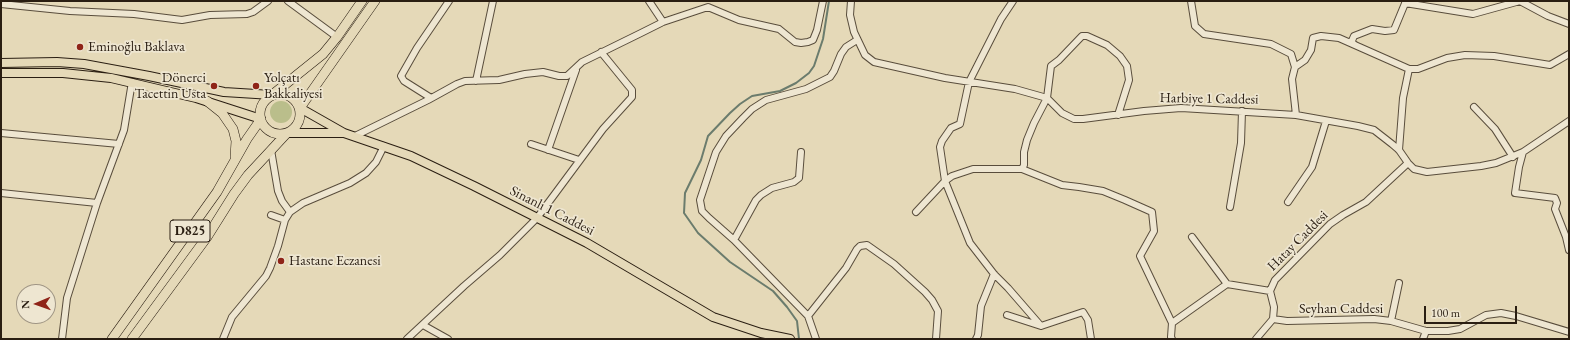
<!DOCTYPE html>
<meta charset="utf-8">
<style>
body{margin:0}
#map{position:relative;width:1570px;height:340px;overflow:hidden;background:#e5d9b8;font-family:"EB Garamond",serif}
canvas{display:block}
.frame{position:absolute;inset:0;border:2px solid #2a1e12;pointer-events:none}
.north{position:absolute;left:16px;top:284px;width:40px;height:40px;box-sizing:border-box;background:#eee6d1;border:1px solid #a09685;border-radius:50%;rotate:268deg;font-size:11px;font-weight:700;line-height:16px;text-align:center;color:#2a1e12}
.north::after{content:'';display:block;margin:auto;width:14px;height:18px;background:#8f2418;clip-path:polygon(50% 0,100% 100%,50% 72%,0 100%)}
.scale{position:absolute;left:1424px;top:306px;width:93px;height:18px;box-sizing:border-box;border:2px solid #2a1e12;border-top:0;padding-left:5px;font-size:12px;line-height:14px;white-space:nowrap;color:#2a1e12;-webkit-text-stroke:3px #eee6d1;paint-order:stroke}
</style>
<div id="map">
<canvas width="1570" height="340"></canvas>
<div class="frame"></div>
<div class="north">N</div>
<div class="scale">100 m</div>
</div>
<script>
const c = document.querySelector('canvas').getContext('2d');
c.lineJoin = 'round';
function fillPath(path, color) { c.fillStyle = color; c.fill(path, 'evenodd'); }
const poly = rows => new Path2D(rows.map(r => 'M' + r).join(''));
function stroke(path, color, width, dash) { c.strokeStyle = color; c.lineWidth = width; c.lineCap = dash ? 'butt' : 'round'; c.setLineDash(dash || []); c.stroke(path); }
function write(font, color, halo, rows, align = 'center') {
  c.font = font + ' "EB Garamond",serif'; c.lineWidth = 3.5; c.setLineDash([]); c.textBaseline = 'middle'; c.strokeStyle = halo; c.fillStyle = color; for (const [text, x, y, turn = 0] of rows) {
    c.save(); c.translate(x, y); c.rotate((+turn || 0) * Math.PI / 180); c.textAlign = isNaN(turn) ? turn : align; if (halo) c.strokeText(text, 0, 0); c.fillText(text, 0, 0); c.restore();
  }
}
fillPath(poly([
 '270 112a11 11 0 1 1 22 0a11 11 0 1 1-22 0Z'
]), '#babe8b');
stroke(poly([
 [799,339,797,321,787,307,773,291,730,262,698,233,684,213,685,193,701,160,708,136,730,113,740,104,752,96,780,91,796,83,809,73,814,66,823,39,829,1]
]), '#6b7c6d', 2);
const minor = poly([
 [288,1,337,37],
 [649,1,663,22],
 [851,1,850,15,854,32,865,55,874,62,945,78,1015,89,1047,98,1062,113,1074,119,1083,119,1144,111,1181,108,1296,115,1358,126,1374,130,1392,144,1399,150,1408,163,1414,169,1427,172,1481,166,1496,163,1523,152,1569,121],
 [1013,1,1001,19,969,82,960,124,951,128,942,141,940,147,945,181,970,243,994,274,1008,288,1041,326,1083,312,1088,320,1091,339],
 [1191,1,1195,26,1204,34,1271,44,1291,54,1295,67],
 [1405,3,1473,14,1520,1,1548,16,1569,24],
 [1,4,70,11,134,14,182,20,210,15,247,14,253,12,268,1],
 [1354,44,1351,43,1354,36,1372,29,1385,31,1394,30,1406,1],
 [476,81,493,1],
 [431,98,404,81,401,76,417,48,449,1],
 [1474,107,1495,129,1513,157],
 [1296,115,1292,79,1295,67,1305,60,1311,50,1313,38,1321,36,1339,38,1409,69],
 [1,133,119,144],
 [355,136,428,100,457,84,465,81,499,80,525,74,543,72,559,76,567,76,582,62,641,33,663,22,708,7,739,20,779,29,795,42,801,43,808,42,813,40,817,30,823,1],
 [531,144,579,160],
 [271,150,278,191,282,201,290,212],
 [548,150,576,70],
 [1399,150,1403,98,1409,69,1418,69,1447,58,1465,55,1494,56,1550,65,1569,54],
 [1523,152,1519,167,1515,193,1555,198,1557,203,1555,209,1566,237,1569,250],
 [1022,169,1062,185,1079,187,1103,191,1125,200,1152,212,1154,231,1140,256,1172,323,1171,337,1172,339],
 [1,193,97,203,124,130,132,82],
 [1288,202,1312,167,1326,121],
 [1230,207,1241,143,1242,111],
 [916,212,945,181,952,176,973,169,1022,169,1024,165,1024,152,1027,140,1034,123,1047,98,1051,66,1059,60,1082,36,1087,36,1107,45,1120,56,1127,66,1129,80,1118,115],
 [271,215,285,220],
 [1192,237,1227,284,1270,291],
 [734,240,756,200,761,195,772,188,794,182,799,178,801,152],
 [1007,315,1041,326],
 [808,316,846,268,857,249,860,246,867,245,894,264,925,292,932,300,938,311,936,339],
 [1273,319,1287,321,1374,319,1391,321,1426,331,1448,331,1460,329,1486,315,1501,313,1516,316,1569,332],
 [1391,321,1399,283],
 [1172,323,1227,284],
 [423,325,448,339],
 [62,339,67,298,97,203],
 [223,339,232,317,266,276,270,268,278,246,285,220,290,212,303,203,350,183,366,173,376,162,384,146],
 [407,339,464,286,500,255,537,218,603,129,632,97,632,90,601,52],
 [816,339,808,316,734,240,709,218,702,211,700,200,716,152,726,136,743,118,752,109,766,100,806,89,830,77,834,71,841,54,846,47,857,40],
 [976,339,978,335,981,306,994,274],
 [1256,339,1273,319,1274,307,1270,291,1275,280,1330,224,1343,215,1366,202,1408,163],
 [1423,339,1426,331]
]);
const major = poly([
 [1,63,57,62,84,64,149,76,224,92,272,95],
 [1,73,63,73,111,78,196,98,261,119],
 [300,108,344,133,411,156,474,186,587,243,713,317,761,333,790,339],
 [287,133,342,133]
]);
const highway = poly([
 '260 114a20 20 0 1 1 40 0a20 20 0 1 1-40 0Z',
 [272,95,323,54,337,37,362,1],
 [207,101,222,113,233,129,236,141,235,157],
 [300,108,375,1],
 [112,339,217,192,247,139,261,119],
 [132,339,207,237,234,194,248,175,287,133]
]);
stroke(minor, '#594d3c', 8);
stroke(major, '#2a1e12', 10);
stroke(highway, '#2a1e12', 10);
stroke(minor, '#eee6d1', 6);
stroke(major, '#e5d9b8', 8);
stroke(highway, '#e5d9b8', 9);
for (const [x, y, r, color] of [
 [80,47,4,"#8f2418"],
 [214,86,4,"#8f2418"],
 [256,86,4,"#8f2418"],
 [281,261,4,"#8f2418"]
]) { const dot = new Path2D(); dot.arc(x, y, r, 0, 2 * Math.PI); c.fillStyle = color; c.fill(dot); stroke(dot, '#eee6d1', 1.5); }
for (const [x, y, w] of [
 [190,231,40]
]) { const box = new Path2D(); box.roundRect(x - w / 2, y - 11, w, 22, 3); c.fillStyle = '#eee6d1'; c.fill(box); stroke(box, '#2a1e12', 1); }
write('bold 13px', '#2a1e12', null, [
 ["D825",190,231]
]);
write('14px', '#2a1e12', '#eee6d1', [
 ["Eminoğlu Baklava",88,47],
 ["Dönerci",206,78,"right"],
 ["Tacettin Usta",206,94,"right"],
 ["Yolçatı",264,78],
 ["Bakkaliyesi",264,94],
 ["Hastane Eczanesi",289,261]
], 'left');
write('14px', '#2a1e12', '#eee6d1', [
 ["Harbiye 1 Caddesi",1209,99,1],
 ["Sinanlı 1 Caddesi",552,211,27],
 ["Hatay Caddesi",1298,241,-45],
 ["Seyhan Caddesi",1341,309]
]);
</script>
